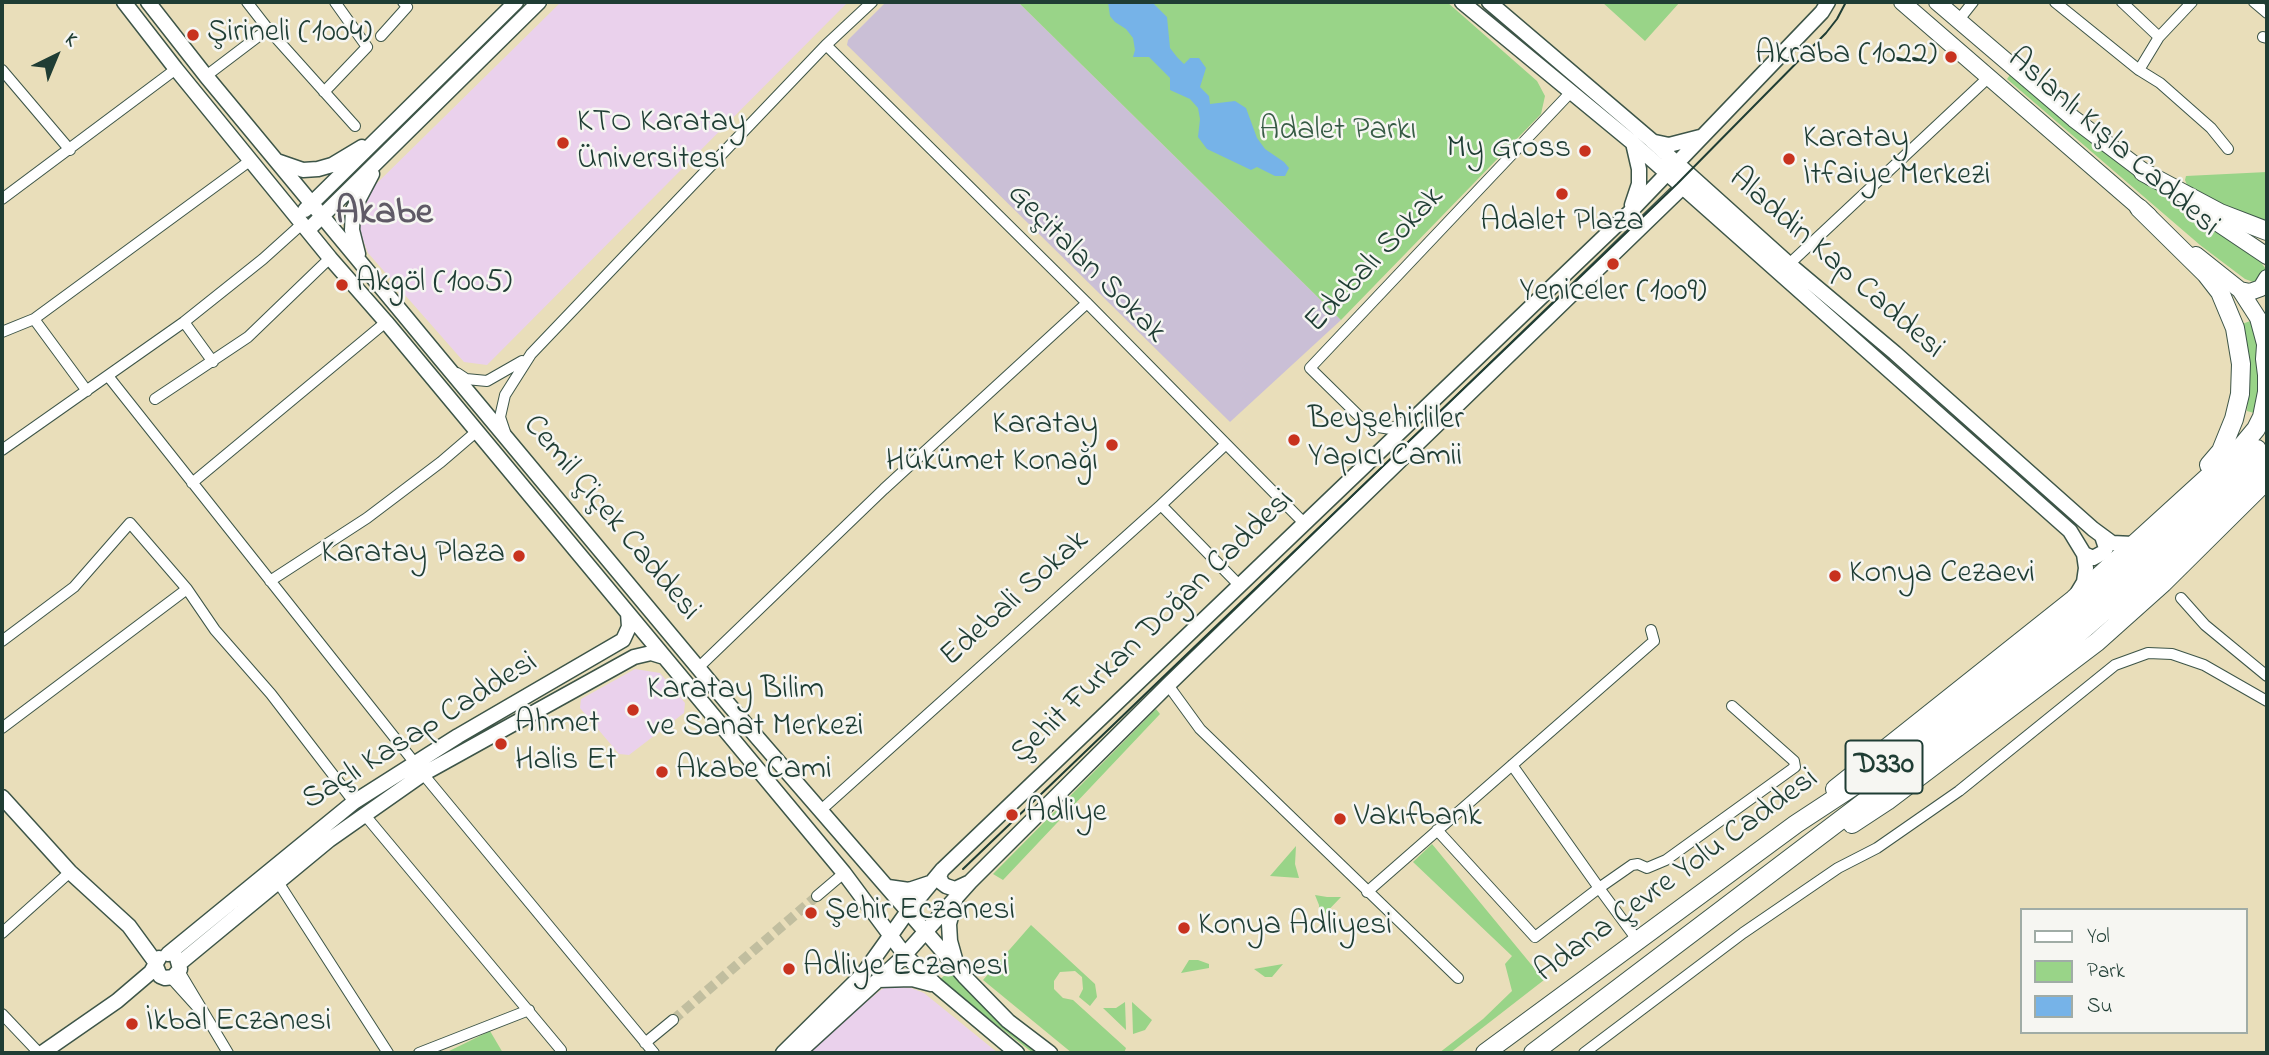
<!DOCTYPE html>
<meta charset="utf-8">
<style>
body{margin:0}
#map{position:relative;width:2269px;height:1055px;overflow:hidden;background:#e9deba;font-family:"Indie Flower",sans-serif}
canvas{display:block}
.frame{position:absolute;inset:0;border:4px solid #1f3d34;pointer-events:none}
.legend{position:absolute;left:2020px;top:908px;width:228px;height:126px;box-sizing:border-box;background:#f6f6f2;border:2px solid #a0aca6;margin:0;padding:9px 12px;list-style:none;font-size:21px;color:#1f3d34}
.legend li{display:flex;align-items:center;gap:14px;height:35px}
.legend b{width:35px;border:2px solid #a0aca6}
.north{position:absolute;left:21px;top:21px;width:70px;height:70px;-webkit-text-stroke:5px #f6f6f2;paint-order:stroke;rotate:43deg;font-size:19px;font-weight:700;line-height:28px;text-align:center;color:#1f3d34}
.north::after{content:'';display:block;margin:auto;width:24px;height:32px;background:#1f3d34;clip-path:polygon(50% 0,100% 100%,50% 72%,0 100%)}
</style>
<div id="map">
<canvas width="2269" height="1055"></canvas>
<div class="frame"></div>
<ul class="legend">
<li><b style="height:9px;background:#fff"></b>Yol</li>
<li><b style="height:19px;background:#99d488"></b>Park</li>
<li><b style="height:19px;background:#76b3e8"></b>Su</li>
</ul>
<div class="north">K</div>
</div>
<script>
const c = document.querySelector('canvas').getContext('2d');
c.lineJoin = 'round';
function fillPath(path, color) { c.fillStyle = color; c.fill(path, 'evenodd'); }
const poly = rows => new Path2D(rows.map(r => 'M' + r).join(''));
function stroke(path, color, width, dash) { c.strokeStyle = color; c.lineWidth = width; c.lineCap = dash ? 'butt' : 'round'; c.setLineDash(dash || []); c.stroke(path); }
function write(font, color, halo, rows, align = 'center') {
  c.font = font + ' "Indie Flower",sans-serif'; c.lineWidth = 5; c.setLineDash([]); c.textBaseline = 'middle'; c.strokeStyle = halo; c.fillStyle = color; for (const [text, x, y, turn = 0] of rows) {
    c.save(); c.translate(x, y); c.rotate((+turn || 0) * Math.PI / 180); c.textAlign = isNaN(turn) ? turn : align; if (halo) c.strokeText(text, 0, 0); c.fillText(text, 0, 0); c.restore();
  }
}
fillPath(poly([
 [561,2,848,2,487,365,464,362,368,253,358,227,371,189],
 [635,669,660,673,685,703,684,713,629,755,619,754,580,708,581,699],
 [889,986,911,988,924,993,998,1053,804,1053,882,989]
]), '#ead1ec');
fillPath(poly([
 [886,2,1018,2,1341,320,1230,422,847,45,848,40]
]), '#cabfd6');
fillPath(poly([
 [1018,2,1447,2,1537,81,1545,96,1541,114,1341,320],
 [1602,2,1680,2,1645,41],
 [2010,75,2150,185,2258,258,2265,268,2265,273,2260,281,2253,282,2245,279,2200,245,2007,79],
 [2267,172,2267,222,2220,204,2187,185,2185,180,2186,176],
 [2253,320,2258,339,2261,415,2247,411,2250,365,2242,324],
 [1156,709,1160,714,1003,880,993,874],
 [1432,844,1544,980,1450,1053,1439,1053,1483,1019,1512,991,1505,964,1512,956,1413,862],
 [1296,846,1295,864,1299,878,1270,876],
 [1315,895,1327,897,1341,897,1320,919,1319,905],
 [1031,925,1095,984,1097,997,1090,1006,1079,997,1083,989,1082,977,1075,971,1060,972,1054,981,1054,989,1063,998,1073,1000,1126,1048,1124,1053,1072,1053,983,980],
 [1189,960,1198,960,1209,964,1209,968,1181,973],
 [1283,964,1272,977,1265,977,1254,969],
 [950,971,974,998,1043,1053,1033,1053,939,980],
 [1125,1002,1126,1030,1103,1008,1116,1008],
 [1132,1002,1152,1020,1145,1030,1133,1034],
 [490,1031,503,1053,445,1053]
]), '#99d488');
fillPath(poly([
 [1108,2,1152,2,1167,17,1170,48,1177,57,1184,64,1190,58,1199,58,1206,68,1200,87,1209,96,1210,104,1235,101,1246,108,1257,138,1265,149,1284,162,1289,168,1285,176,1275,176,1257,167,1251,170,1207,149,1198,137,1200,119,1198,108,1190,99,1170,90,1170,78,1149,57,1133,57,1135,50,1133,38,1126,29,1115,22,1110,16]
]), '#76b3e8');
stroke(poly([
 [673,1020,817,896]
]), '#c1be9f', 10, [10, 5]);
const street = poly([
 [247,2,268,29],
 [2055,2,2139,70,2160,83,2211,128,2228,149],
 [2122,2,2159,37,2192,2],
 [2254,2,2267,13],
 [1958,21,1973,2],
 [381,36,407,7,403,2],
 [2263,37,2267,38],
 [826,45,1087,303,1305,524],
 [2,70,70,150],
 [2139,70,2159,37],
 [206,76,268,29,355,126],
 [324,92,367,47,335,2],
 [2,199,176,69],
 [1786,267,1990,76],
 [34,319,87,391],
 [184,322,213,362],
 [2,332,34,319,251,160],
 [457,373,466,379,487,381,522,361],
 [108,376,414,762],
 [155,399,248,337,330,258],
 [1406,421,1391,429,1378,427,1361,418,1310,368,1571,92],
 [505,432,500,417,505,395,531,354,826,45,872,2],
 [2,450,184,322,263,259,303,223],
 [192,483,386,322],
 [1161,505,1226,444],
 [270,581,367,518,441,462,476,432],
 [2181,598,2205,625,2267,676],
 [2,641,74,587,130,523,187,589,215,630,271,694,354,802],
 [698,668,884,489,1087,303],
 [1168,685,1200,729,1458,978],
 [2,728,187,589],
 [423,774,654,1053],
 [821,810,1161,505,1240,586],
 [364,814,561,1050],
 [1437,830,1535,937,1599,888,1512,765],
 [278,882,388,1053],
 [1367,892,1654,641,1651,630],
 [817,896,844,873],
 [2,933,70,872],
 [1638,941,1599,888,1632,865,1638,864,1647,868,1666,860,1795,767,1794,761,1732,706],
 [179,971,228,1053],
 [171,978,199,1009],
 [2,1014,39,1053],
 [645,1043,673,1020],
 [419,1053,529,1010],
 [1584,1053,1743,933,1838,868,1877,848,1959,791,2115,665,2148,653,2172,654,2204,665,2267,701]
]);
const secondary = poly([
 [124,2,176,69,330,258,386,322,844,873,905,955,936,985,1017,1053],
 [148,2,206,76,443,362,730,706,964,976,1008,1021,1050,1053],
 [1462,2,1633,143,2070,531,2084,554,2086,568,2084,582,2078,592],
 [1489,2,1651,140,1789,264,1895,353,2093,529,2112,543,2133,544,2138,540],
 [1655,142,1669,145,1700,137],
 [277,161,303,170,318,169,332,165,362,147],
 [1632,205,1639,184,1639,169,1633,143],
 [305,210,516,2],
 [308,230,539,2],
 [358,254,352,230,353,210,372,174],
 [2084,554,2093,558,2104,552,2106,548,2102,536],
 [2,797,70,872,129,926,156,963],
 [942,870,939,876,942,883,946,886,955,889,968,883],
 [888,887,909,890,930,883],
 [955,901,949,924,950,941,957,966],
 [168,954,354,802,458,736,623,640,629,627,628,613],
 [180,963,329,840,423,774,634,657,651,653,664,657],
 [156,966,160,976,165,978,173,977,180,969,177,958],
 [878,980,912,979,931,984],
 [42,1053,117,1001,151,972,159,958],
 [783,1053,863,974,908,911,942,870,1629,213,1822,12,1828,2],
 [798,1053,900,960,970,882,1168,685,1692,178]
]);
const primary = poly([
 [1902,2,2149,216],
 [1937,2,2074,119,2152,178],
 [2191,205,2267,256],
 [2196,255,2240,290,2258,318,2265,344],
 [2240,290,2250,292,2261,288,2267,278]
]);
const highway = poly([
 [2143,172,2220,213,2267,231],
 [2139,208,2206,274,2220,292,2235,328,2241,364,2240,394,2234,419,2221,451,2209,465],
 [2267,332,2265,359,2267,375],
 [1835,789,2074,599,2241,447,2256,429,2262,417,2267,392,2267,373],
 [1852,824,1887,801,2097,642,2163,583,2267,480],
 [1485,1053,1796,824,1892,761,2048,640,2141,559,2257,449],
 [1533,1053,1929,753,2084,629,2169,555,2267,460]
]);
stroke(street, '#3d5548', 12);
stroke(secondary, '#3d5548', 17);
stroke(primary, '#3d5548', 18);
stroke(highway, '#3d5548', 20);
stroke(street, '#fff', 10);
stroke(secondary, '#fff', 14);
stroke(primary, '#fff', 16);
stroke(highway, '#fff', 18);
stroke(poly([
 [963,869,1677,184,1826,33,1837,19,1846,2]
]), '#1f3d34', 2);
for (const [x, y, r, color] of [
 [193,35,7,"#c8321e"],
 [1951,57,7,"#c8321e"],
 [563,143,7,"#c8321e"],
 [1585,151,7,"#c8321e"],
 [1789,159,7,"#c8321e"],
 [1562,194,7,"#c8321e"],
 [1613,264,7,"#c8321e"],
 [342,285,7,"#c8321e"],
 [1294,440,7,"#c8321e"],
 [1112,445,7,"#c8321e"],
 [519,556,7,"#c8321e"],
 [1835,576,7,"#c8321e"],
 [633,710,7,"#c8321e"],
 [501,744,7,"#c8321e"],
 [662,772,7,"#c8321e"],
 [1012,815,7,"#c8321e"],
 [1340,819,7,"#c8321e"],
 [811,913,7,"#c8321e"],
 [1184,928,7,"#c8321e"],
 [789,969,7,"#c8321e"],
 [132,1024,7,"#c8321e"]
]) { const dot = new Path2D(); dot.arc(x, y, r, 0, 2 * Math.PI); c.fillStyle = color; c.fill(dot); stroke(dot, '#f6f6f2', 2.5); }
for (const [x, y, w] of [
 [1884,767,77]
]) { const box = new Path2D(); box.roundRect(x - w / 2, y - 26.5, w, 53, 5); c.fillStyle = '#f6f6f2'; c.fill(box); stroke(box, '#1f3d34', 2); }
write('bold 30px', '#1f3d34', null, [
 ["D330",1884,767]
]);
write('32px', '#1f3d34', '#f6f6f2', [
 ["Şirineli (1004)",207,35],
 ["Akraba (1022)",1937,57,"right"],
 ["KTO Karatay",577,125],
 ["Üniversitesi",577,162],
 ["Karatay",1803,141],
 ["İtfaiye Merkezi",1803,178],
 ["My Gross",1571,151,"right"],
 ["Adalet Plaza",1562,224,"center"],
 ["Akgöl (1005)",356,285],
 ["Yeniceler (1009)",1613,294,"center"],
 ["Beyşehirliler",1308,422],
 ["Yapıcı Camii",1308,459],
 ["Karatay",1098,427,"right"],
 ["Hükümet Konağı",1098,464,"right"],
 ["Karatay Plaza",505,556,"right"],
 ["Konya Cezaevi",1849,576],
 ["Karatay Bilim",647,692],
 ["ve Sanat Merkezi",647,729],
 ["Ahmet",515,726],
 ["Halis Et",515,763],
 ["Akabe Cami",676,772],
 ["Adliye",1026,815],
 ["Vakıfbank",1354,819],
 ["Şehir Eczanesi",825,913],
 ["Konya Adliyesi",1198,928],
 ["Adliye Eczanesi",803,969],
 ["İkbal Eczanesi",146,1024]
], 'left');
write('32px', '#375b45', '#f6f6f2', [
 ["Adalet Parkı",1338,133]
]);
write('32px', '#1f3d34', '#f6f6f2', [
 ["Aslanlı Kışla Caddesi",2112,144,41],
 ["Edebalı Sokak",1376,261,-47],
 ["Geçitalan Sokak",1085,265,45],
 ["Aladdin Kap Caddesi",1835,265,41],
 ["Cemil Çiçek Caddesi",610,519,50],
 ["Edebali Sokak",1016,600,-42],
 ["Şehit Furkan Doğan Caddesi",1154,628,-44],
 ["Saçlı Kasap Caddesi",421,733,-32],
 ["Adana Çevre Yolu Caddesi",1678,877,-36]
]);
write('bold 38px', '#5f5a66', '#f6f6f2', [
 ["Akabe",384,216]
]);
</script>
